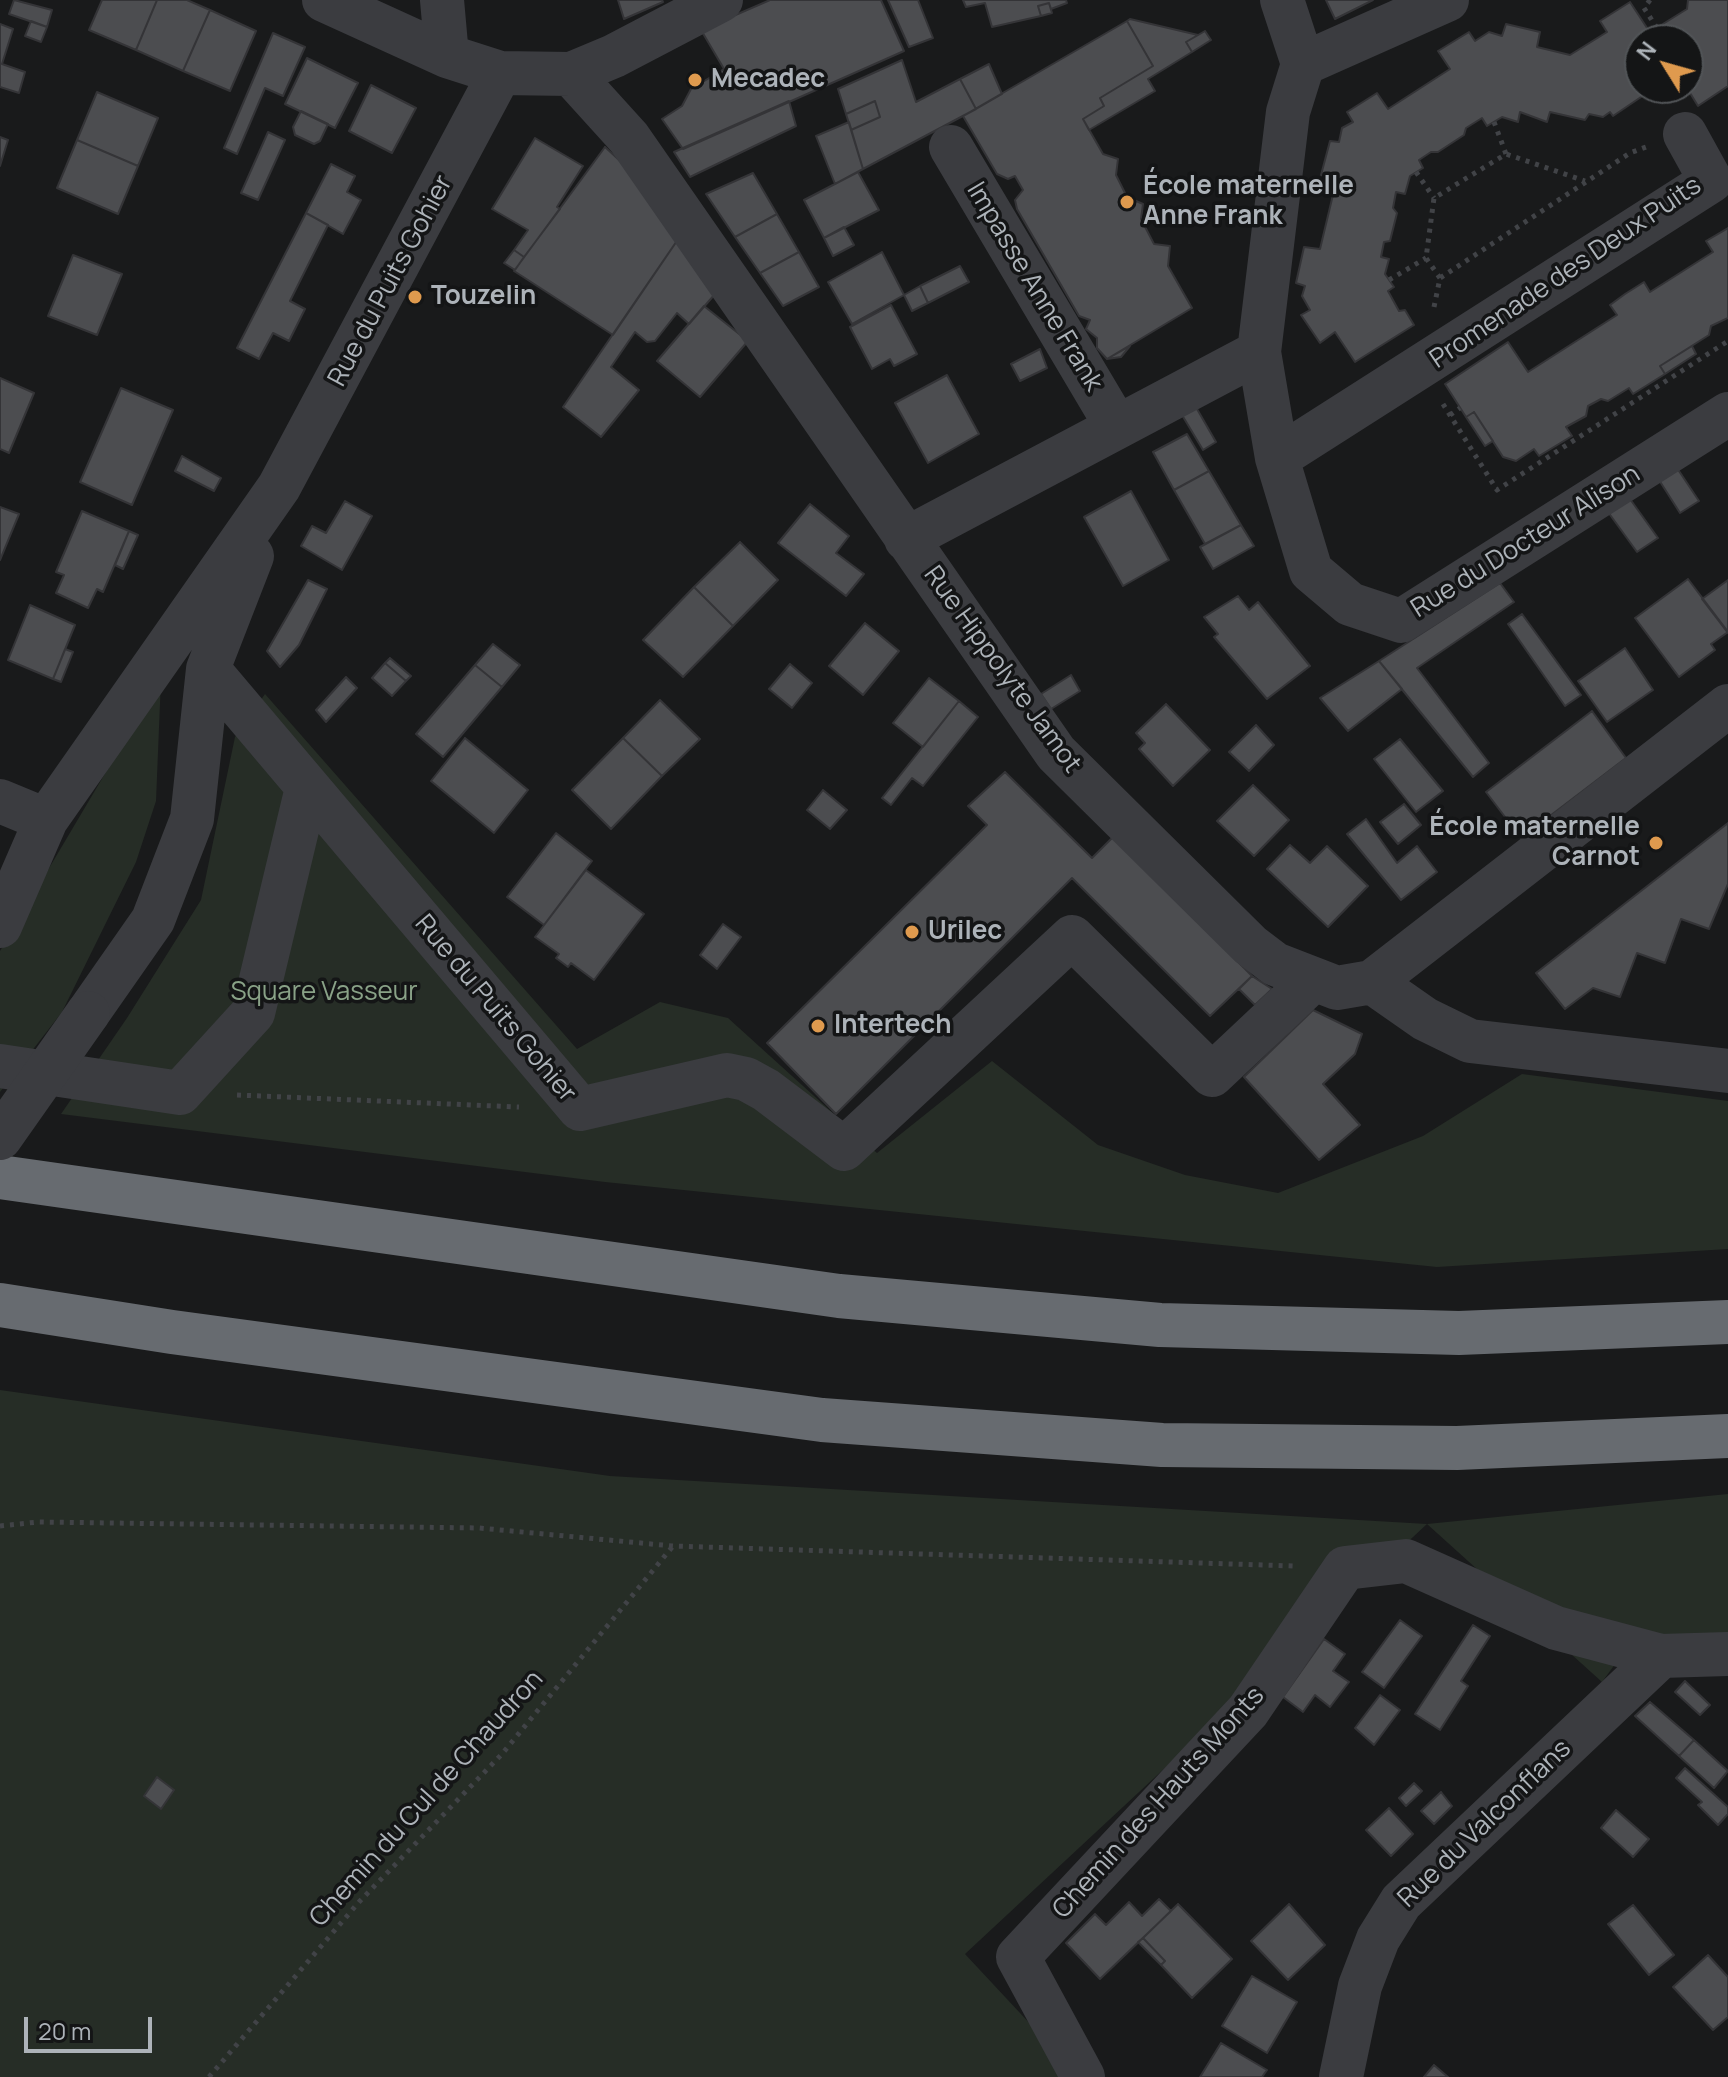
<!DOCTYPE html>
<meta charset="utf-8">
<style>
body{margin:0}
#map{position:relative;width:1728px;height:2077px;overflow:hidden;background:#191a1b;font-family:Manrope,sans-serif}
canvas{display:block}
.north{position:absolute;left:1624px;top:24px;width:80px;height:80px;box-sizing:border-box;background:#141516;border:2px solid #515457;border-radius:50%;rotate:307deg;font-size:22px;font-weight:700;line-height:32px;text-align:center;color:#adb3b9}
.north::after{content:'';display:block;margin:auto;width:28px;height:36px;background:#df9a4e;clip-path:polygon(50% 0,100% 100%,50% 72%,0 100%)}
.scale{position:absolute;left:24px;top:2017px;width:128px;height:36px;box-sizing:border-box;border:4px solid #adb3b9;border-top:0;padding-left:10px;font-size:24px;line-height:28px;white-space:nowrap;color:#adb3b9;-webkit-text-stroke:6px #141516;paint-order:stroke}
</style>
<div id="map">
<canvas width="1728" height="2077"></canvas>
<div class="north">N</div>
<div class="scale">20 m</div>
</div>
<script>
const c = document.querySelector('canvas').getContext('2d');
c.lineJoin = 'round';
function fillPath(path, color) { c.fillStyle = color; c.fill(path, 'evenodd'); }
const poly = rows => new Path2D(rows.map(r => 'M' + r).join(''));
function stroke(path, color, width, dash) { c.strokeStyle = color; c.lineWidth = width; c.lineCap = dash ? 'butt' : 'round'; c.setLineDash(dash || []); c.stroke(path); }
function write(font, color, halo, rows, align = 'center') {
  c.font = font + ' Manrope,sans-serif'; c.lineWidth = 7; c.setLineDash([]); c.textBaseline = 'middle'; c.strokeStyle = halo; c.fillStyle = color; for (const [text, x, y, turn = 0] of rows) {
    c.save(); c.translate(x, y); c.rotate((+turn || 0) * Math.PI / 180); c.textAlign = isNaN(turn) ? turn : align; if (halo) c.strokeText(text, 0, 0); c.fillText(text, 0, 0); c.restore();
  }
}
fillPath(poly([
 [161,679,156,801,136,862,62,1012,0,1092,0,951],
 [265,694,577,1049,660,1002,728,1018,877,1153,992,1061,1098,1145,1185,1175,1278,1193,1423,1136,1522,1074,1728,1101,1728,1249,1437,1267,605,1182,61,1114,127,1018,201,900,235,737],
 [0,1390,610,1476,1427,1524,1728,1494,1728,1651,1640,1630,1602,1682,1427,1524,965,1954,1075,2072,1071,2077,0,2077]
]), '#262d26');
const building = poly([
 [14,0,52,10,47,27,9,14,14,0],
 [102,0,157,0,136,50,89,30,102,0],
 [157,0,187,0,210,10,183,71,136,50,157,0],
 [618,0,662,0,663,2,624,19,618,0],
 [770,0,881,0,904,51,683,149,662,119,682,106,691,89,724,69,701,30,770,0],
 [888,0,918,0,933,38,909,47,888,0],
 [963,0,1066,0,1067,3,1051,9,1049,3,1038,6,1041,16,992,27,985,3,966,7,963,0],
 [1326,0,1373,0,1335,19,1326,0],
 [1688,0,1728,0,1728,86,1698,106,1687,88,1688,40,1655,40,1650,32,1687,9,1688,0],
 [1630,2,1655,40,1640,40,1640,88,1647,93,1613,116,1610,112,1603,117,1589,114,1585,120,1550,112,1547,122,1520,112,1518,122,1502,117,1487,126,1482,118,1466,128,1464,135,1438,152,1431,152,1419,160,1423,168,1410,176,1405,194,1396,192,1393,208,1397,213,1390,241,1384,242,1381,257,1389,259,1385,274,1394,287,1388,291,1399,311,1405,310,1414,325,1355,362,1335,332,1320,343,1301,315,1310,310,1302,296,1305,286,1296,283,1304,247,1320,249,1337,178,1321,175,1330,141,1339,142,1342,128,1353,122,1347,112,1377,93,1388,109,1450,69,1438,51,1469,32,1475,41,1489,32,1502,36,1506,24,1540,32,1537,47,1570,55,1607,32,1600,21,1630,2],
 [1049,3,1052,13,1041,16,1038,6,1049,3],
 [210,10,256,31,230,91,183,71,210,10],
 [1130,19,1198,35,1186,42,1192,52,1148,79,1155,91,1089,130,1083,119,1104,106,1100,98,1153,66,1127,21,1130,19],
 [31,21,47,27,41,42,25,36,31,21],
 [1127,21,1153,66,1100,98,1104,106,1083,119,1103,154,1118,159,1116,175,1127,197,1143,204,1141,219,1154,244,1170,246,1168,266,1192,308,1107,359,1097,348,1097,338,1086,329,1090,320,1079,316,1017,209,1015,200,1023,190,1015,176,1008,179,997,174,963,116,1127,21],
 [0,24,13,29,2,64,25,72,19,93,0,87,0,24],
 [1205,31,1211,40,1192,52,1186,42,1205,31],
 [273,33,305,47,283,96,265,88,237,154,224,148,273,33],
 [307,58,358,83,335,128,285,104,307,58],
 [902,60,916,102,960,79,976,109,863,169,851,130,880,117,875,101,846,114,838,89,902,60],
 [989,64,1002,94,976,109,960,79,989,64],
 [371,85,416,108,392,153,349,131,371,85],
 [97,92,158,118,138,166,77,140,97,92],
 [789,101,796,126,690,177,674,152,789,101],
 [875,101,880,117,851,130,846,114,875,101],
 [301,111,328,124,320,141,314,144,295,135,293,127,301,111],
 [849,122,863,169,835,184,816,136,849,122],
 [268,132,285,140,258,200,241,193,268,132],
 [0,137,8,140,0,166,0,137],
 [535,138,583,166,557,207,560,209,524,257,514,250,528,230,492,209,535,138],
 [77,140,138,166,118,214,57,188,77,140],
 [605,147,655,193,683,232,613,335,514,271,605,147],
 [331,164,355,176,347,192,361,200,343,234,306,213,331,164],
 [858,172,879,210,824,238,804,200,858,172],
 [753,173,777,214,735,237,706,194,753,173],
 [306,213,328,225,290,301,305,309,289,341,273,333,259,359,237,348,306,213],
 [777,214,799,252,760,273,735,237,777,214],
 [844,227,854,245,833,256,824,238,844,227],
 [1728,228,1728,318,1711,326,1709,335,1660,366,1665,374,1633,394,1629,388,1608,401,1601,399,1588,406,1586,416,1566,427,1572,436,1539,456,1534,449,1516,461,1503,457,1474,412,1466,417,1445,384,1508,342,1528,372,1617,315,1610,305,1625,294,1644,282,1650,292,1713,252,1706,241,1728,228],
 [683,232,722,286,689,324,677,313,655,341,647,342,635,332,611,367,639,390,601,437,563,407,683,232],
 [514,250,524,257,515,270,504,263,514,250],
 [799,252,819,287,783,306,760,273,799,252],
 [882,252,904,295,852,324,828,282,882,252],
 [73,255,122,274,97,335,48,316,73,255],
 [960,266,969,282,928,303,920,286,960,266],
 [920,286,928,303,912,311,904,295,920,286],
 [891,305,917,354,894,366,890,359,872,369,850,327,891,305],
 [704,306,748,341,700,397,657,361,704,306],
 [1130,346,1121,357,1107,359,1130,346],
 [1692,346,1696,354,1665,374,1660,366,1692,346],
 [1040,349,1047,368,1020,381,1011,364,1040,349],
 [947,375,979,434,928,463,895,403,947,375],
 [0,378,34,393,9,453,0,449,0,378],
 [121,388,173,410,132,505,80,482,121,388],
 [1193,402,1216,442,1203,450,1179,410,1193,402],
 [1474,412,1493,441,1485,446,1466,417,1474,412],
 [1187,434,1209,471,1174,490,1153,452,1187,434],
 [182,456,221,478,214,491,175,471,182,456],
 [1677,468,1699,501,1680,513,1659,480,1677,468],
 [1209,471,1241,525,1205,544,1174,490,1209,471],
 [1131,491,1169,560,1123,586,1084,517,1131,491],
 [1630,499,1658,538,1637,552,1608,512,1630,499],
 [345,501,372,516,342,570,301,546,312,526,326,533,345,501],
 [810,504,849,536,836,553,864,574,846,596,778,543,810,504],
 [0,507,19,514,0,560,0,507],
 [82,511,129,531,103,592,97,589,88,608,56,593,64,575,56,572,82,511],
 [1241,525,1254,546,1213,569,1200,547,1241,525],
 [129,531,138,535,123,569,115,565,129,531],
 [740,542,778,580,733,626,694,587,740,542],
 [1688,579,1728,632,1711,644,1715,650,1679,677,1635,618,1688,579],
 [308,580,327,589,299,645,280,667,267,651,308,580],
 [1728,580,1728,633,1702,599,1728,580],
 [1500,583,1514,602,1417,668,1489,763,1473,777,1379,661,1500,583],
 [694,587,733,626,683,677,643,640,694,587],
 [1238,596,1249,610,1258,602,1310,666,1267,699,1214,637,1218,634,1204,617,1238,596],
 [30,605,75,625,53,679,8,660,30,605],
 [1522,614,1581,695,1565,706,1508,624,1522,614],
 [865,623,899,651,863,695,829,666,865,623],
 [493,644,520,665,502,687,475,665,493,644],
 [1625,648,1653,690,1607,722,1578,681,1625,648],
 [65,649,73,652,61,682,53,679,65,649],
 [390,658,411,676,406,681,385,663,390,658],
 [1379,661,1402,689,1348,731,1320,698,1379,661],
 [385,663,406,681,392,696,372,678,385,663],
 [790,664,812,683,792,708,769,689,790,664],
 [475,665,502,687,443,757,416,734,475,665],
 [1071,675,1080,691,1051,709,1041,694,1071,675],
 [346,677,357,688,326,722,316,710,346,677],
 [929,678,959,701,923,747,893,723,929,678],
 [660,700,700,739,662,776,623,738,660,700],
 [959,701,978,717,923,786,912,778,891,805,882,798,959,701],
 [1166,704,1210,750,1173,786,1139,749,1145,743,1136,733,1166,704],
 [1592,711,1626,758,1521,838,1486,792,1592,711],
 [1256,725,1274,745,1249,771,1229,752,1256,725],
 [465,738,528,790,494,833,431,781,465,738],
 [623,738,662,776,611,829,572,790,623,738],
 [1400,739,1443,791,1416,812,1374,759,1400,739],
 [1005,772,1092,858,1114,836,1252,976,1210,1016,1072,878,836,1114,767,1043,987,825,968,806,1005,772],
 [1253,785,1289,820,1254,856,1217,821,1253,785],
 [823,790,847,810,830,829,807,810,823,790],
 [1404,804,1421,825,1398,844,1380,822,1404,804],
 [1366,819,1397,863,1417,846,1437,872,1401,900,1347,834,1366,819],
 [1728,823,1728,884,1709,929,1681,919,1665,963,1637,953,1620,997,1593,988,1565,1009,1536,973,1728,823],
 [556,833,592,861,544,925,507,897,556,833],
 [1290,845,1310,863,1327,846,1368,886,1328,927,1267,869,1290,845],
 [586,870,644,914,594,980,571,963,568,967,556,958,559,954,535,937,586,870],
 [723,924,741,937,717,969,700,955,723,924],
 [1252,976,1272,989,1255,1005,1239,989,1252,976],
 [1313,1010,1362,1034,1355,1054,1323,1084,1360,1125,1319,1160,1244,1077,1313,1010],
 [1400,1620,1422,1636,1384,1688,1362,1672,1400,1620],
 [1473,1625,1490,1636,1461,1681,1468,1686,1440,1730,1415,1714,1473,1625],
 [1324,1639,1345,1654,1333,1671,1349,1682,1330,1707,1315,1695,1303,1712,1283,1697,1324,1639],
 [1685,1681,1710,1705,1700,1715,1675,1692,1685,1681],
 [1380,1695,1400,1710,1374,1745,1355,1728,1380,1695],
 [1650,1702,1694,1740,1679,1756,1635,1716,1650,1702],
 [1694,1740,1728,1771,1714,1788,1679,1756,1694,1740],
 [1685,1768,1728,1807,1728,1814,1718,1825,1698,1805,1702,1802,1676,1778,1685,1768],
 [157,1777,174,1790,161,1809,144,1796,157,1777],
 [1414,1783,1422,1791,1406,1806,1399,1798,1414,1783],
 [1441,1792,1452,1806,1434,1824,1421,1811,1441,1792],
 [1389,1808,1413,1834,1391,1856,1366,1830,1389,1808],
 [1616,1810,1649,1839,1633,1857,1601,1828,1616,1810],
 [1159,1899,1171,1911,1100,1979,1066,1943,1095,1914,1106,1925,1129,1902,1142,1916,1159,1899],
 [1178,1904,1232,1959,1192,1998,1161,1965,1165,1961,1143,1938,1178,1904],
 [1289,1904,1325,1945,1288,1980,1251,1941,1289,1904],
 [1633,1905,1674,1955,1649,1975,1608,1924,1633,1905],
 [1143,1938,1165,1961,1161,1965,1138,1942,1143,1938],
 [1708,1955,1728,1977,1728,2017,1713,2030,1673,1987,1708,1955],
 [1252,1976,1297,2002,1267,2053,1222,2026,1252,1976],
 [1221,2043,1267,2070,1262,2077,1200,2077,1221,2043],
 [1434,2065,1448,2077,1424,2077,1434,2065]
]);
fillPath(building, '#4c4d50');
stroke(building, '#343437', 2);
stroke(poly([
 [1650,0,1644,8,1657,28],
 [1655,88,1663,101],
 [1494,122,1506,154],
 [1416,172,1434,198],
 [1440,278,1426,258,1434,198,1506,154,1585,181],
 [1389,280,1426,258],
 [1434,307,1440,278,1630,153,1646,147],
 [1443,404,1497,490,1728,341],
 [1450,415,1460,408],
 [237,1095,519,1107],
 [0,1526,38,1522,479,1528,673,1546,1294,1566],
 [209,2077,359,1902,502,1754,673,1546]
]), '#414347', 5, [4, 6]);
stroke(poly([
 [324,0,447,56,500,73,571,74,614,56,721,0],
 [442,0,447,56],
 [1282,0,1303,64],
 [1447,0,1303,64,1288,112,1259,352,1277,458,1311,571,1350,604,1401,621,1728,414],
 [571,74,629,138,1056,753,1250,945,1275,964,1337,988,1372,982,1728,706],
 [951,147,1117,427],
 [1277,458,1711,181,1685,134],
 [906,539,1259,352],
 [208,669,580,1109,727,1075,746,1079,766,1090,844,1149,1072,937,1212,1075,1313,980],
 [0,801,46,820],
 [0,926,46,820,279,487,500,73],
 [1372,982,1425,1019,1470,1041,1728,1071],
 [88,1013,153,920,192,819,208,669,252,556],
 [0,1066,180,1093,253,1013,307,788],
 [1083,2077,1018,1957,1248,1711,1345,1568,1406,1561,1556,1628,1661,1656,1728,1654],
 [1341,2077,1360,1986,1378,1939,1401,1902,1661,1656]
]), '#3b3c40', 44);
stroke(poly([
 [0,1177,839,1296,1160,1325,1459,1333,1728,1322],
 [0,1305,172,1332,822,1420,1162,1445,1457,1448,1728,1436]
]), '#676b70', 44);
stroke(poly([
 [0,1138,88,1013]
]), '#3b3c40', 44);
for (const [x, y, r, color] of [
 [695,80,8,"#df9a4e"],
 [1127,202,8,"#df9a4e"],
 [415,297,8,"#df9a4e"],
 [1656,843,8,"#df9a4e"],
 [912,932,8,"#df9a4e"],
 [818,1026,8,"#df9a4e"]
]) { const dot = new Path2D(); dot.arc(x, y, r, 0, 2 * Math.PI); c.fillStyle = color; c.fill(dot); stroke(dot, '#141516', 3); }
write('bold 26px', '#adb3b9', '#141516', [
 ["Mecadec",711,80],
 ["École maternelle",1143,187],
 ["Anne Frank",1143,217],
 ["Touzelin",431,297],
 ["École maternelle",1640,828,"right"],
 ["Carnot",1640,858,"right"],
 ["Urilec",928,932],
 ["Intertech",834,1026]
], 'left');
write('26px', '#adb3b9', '#141516', [
 ["Promenade des Deux Puits",1566,273,-34],
 ["Rue du Puits Gohier",391,281,-62],
 ["Impasse Anne Frank",1034,287,59],
 ["Rue du Docteur Alison",1526,542,-32],
 ["Rue Hippolyte Jamot",1002,670,54],
 ["Rue du Puits Gohier",495,1009,50],
 ["Chemin du Cul de Chaudron",427,1799,-48],
 ["Chemin des Hauts Monts",1159,1803,-48],
 ["Rue du Valconflans",1485,1824,-44]
]);
write('26px', '#89a287', '#141516', [
 ["Square Vasseur",324,993]
]);
</script>
